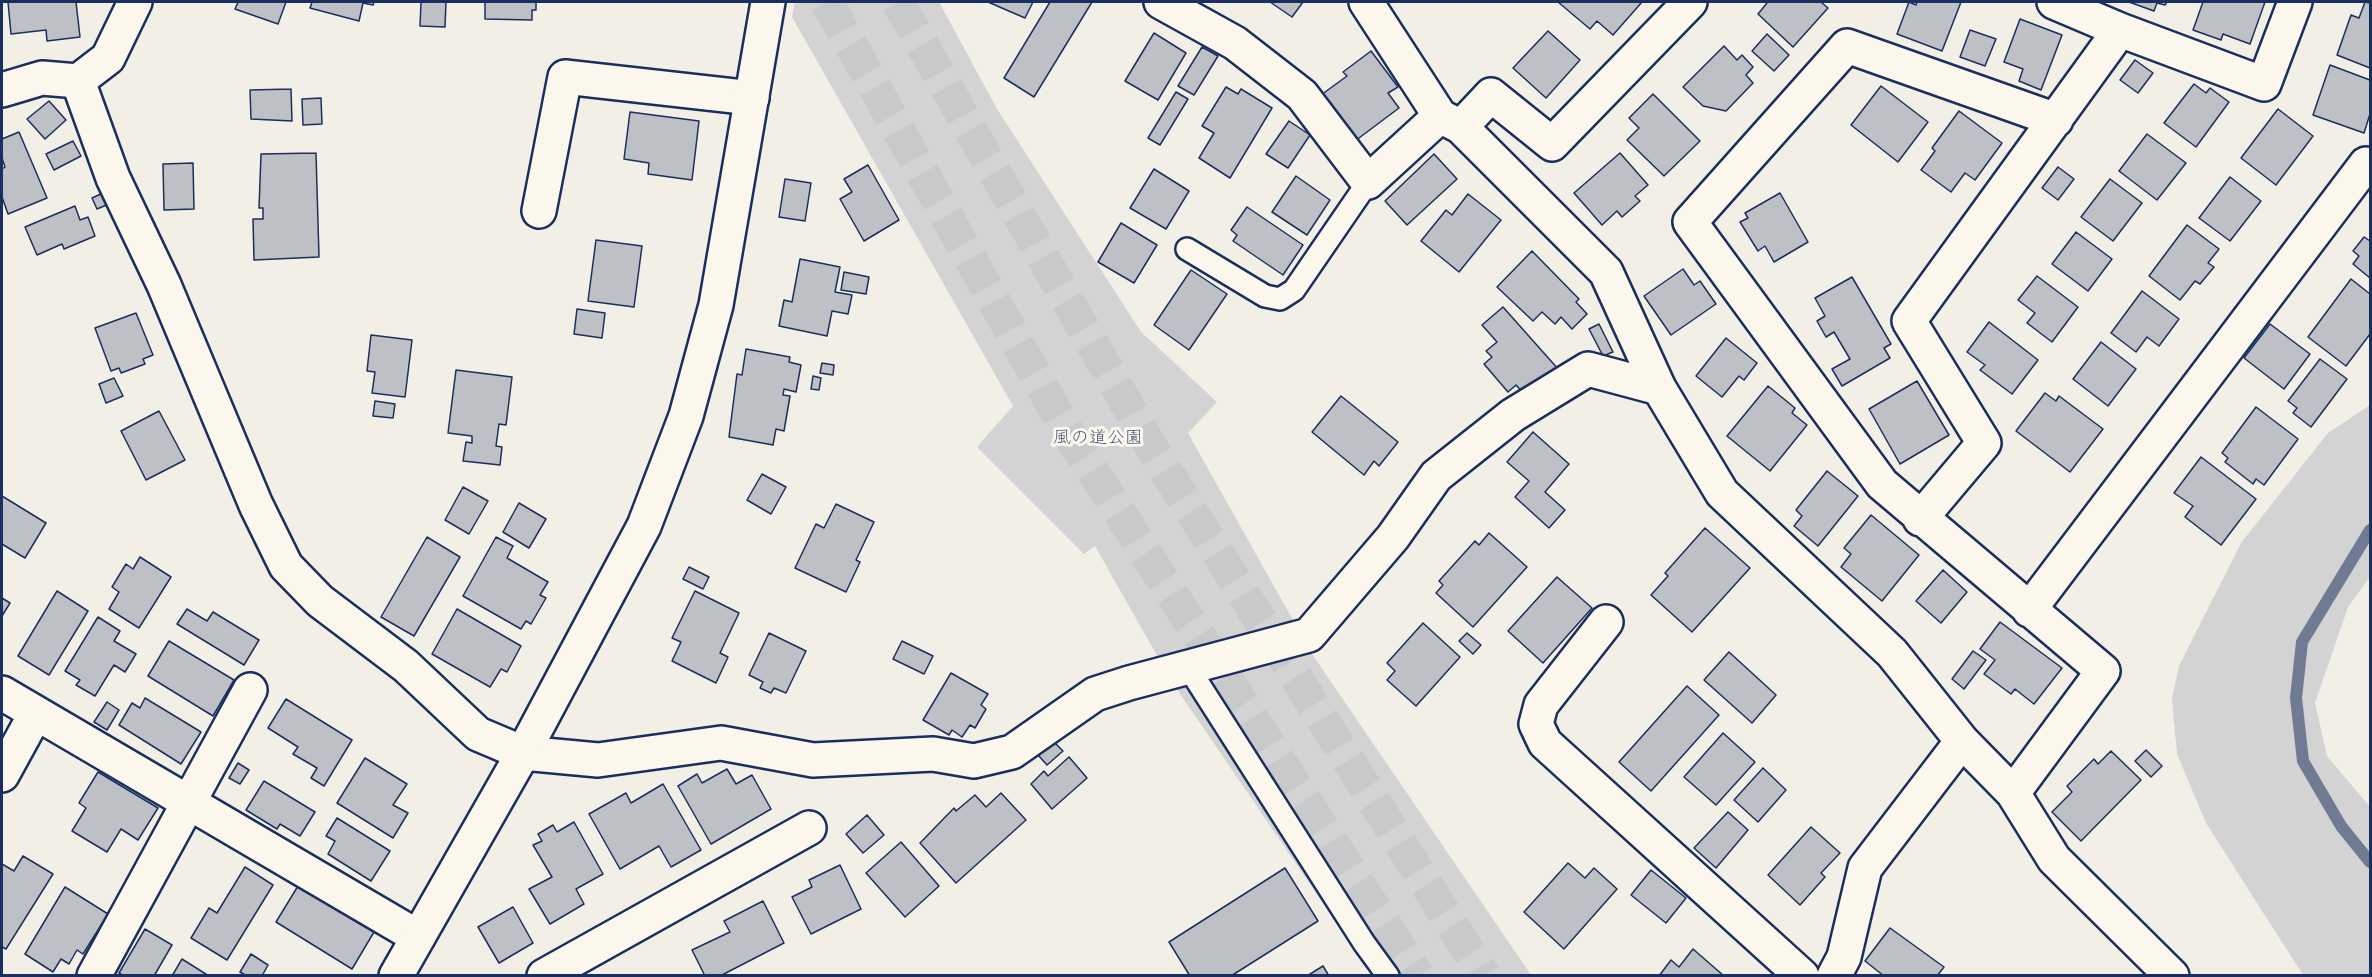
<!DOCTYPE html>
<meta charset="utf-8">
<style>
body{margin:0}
#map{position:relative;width:2372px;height:977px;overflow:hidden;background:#f2efe6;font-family:Pangolin,sans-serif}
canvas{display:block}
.frame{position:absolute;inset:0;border:3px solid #1b2f5e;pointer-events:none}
</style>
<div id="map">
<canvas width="2372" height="977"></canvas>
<div class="frame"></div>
</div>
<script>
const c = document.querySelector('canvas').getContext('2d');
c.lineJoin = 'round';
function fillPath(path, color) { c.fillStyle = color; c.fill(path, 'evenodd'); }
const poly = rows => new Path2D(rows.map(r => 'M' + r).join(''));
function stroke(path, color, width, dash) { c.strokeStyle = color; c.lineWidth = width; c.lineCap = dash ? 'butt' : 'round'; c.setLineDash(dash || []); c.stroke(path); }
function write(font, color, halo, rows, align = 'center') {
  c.font = font + ' Pangolin,"Klee One",sans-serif'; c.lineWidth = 6; c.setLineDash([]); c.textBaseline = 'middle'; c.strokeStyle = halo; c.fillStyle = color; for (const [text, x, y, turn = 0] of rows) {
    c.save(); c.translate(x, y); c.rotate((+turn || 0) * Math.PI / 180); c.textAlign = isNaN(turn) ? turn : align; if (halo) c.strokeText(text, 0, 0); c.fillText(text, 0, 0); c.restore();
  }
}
fillPath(poly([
 [795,2,939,2,997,109,1141,332,1217,402,1188,433,1312,654,1531,975,1372,975,1172,682,1095,546,1084,554,977,447,1013,406,792,17],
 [2370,405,2370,577,2348,607,2315,703,2327,756,2370,807,2370,975,2303,975,2206,823,2177,754,2172,699,2179,666,2241,543,2328,433]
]), '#d2d3d2');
stroke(poly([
 [2370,530,2302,642,2296,698,2303,761,2341,826,2370,862]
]), '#707b93', 12);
const building = poly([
 [8,2,76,2,80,37,47,41,46,30,11,34,8,2],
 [238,2,286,2,278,24,235,9,238,2],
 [312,2,374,2,373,5,363,3,359,21,310,8,312,2],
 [421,2,446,2,445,27,420,26,421,2],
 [485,2,536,2,536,10,532,10,532,20,485,19,485,2],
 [988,2,1033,2,1025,18,988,2],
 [1050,2,1092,2,1034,97,1004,78,1050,2],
 [1270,2,1303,2,1292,17,1270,2],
 [1558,2,1642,2,1613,35,1597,21,1590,29,1558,2],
 [1765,2,1821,2,1828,8,1793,47,1758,14,1767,3,1765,2],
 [1909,2,1916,5,1917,2,1961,2,1942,51,1897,34,1909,2],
 [2129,2,2167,2,2165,5,2157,3,2154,11,2129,2],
 [2203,2,2265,2,2250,44,2223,34,2221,40,2193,30,2203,2],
 [2365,2,2370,3,2370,68,2337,55,2351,15,2359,18,2365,2],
 [2020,19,2062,35,2041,90,2019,81,2023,69,2004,62,2020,19],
 [1970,30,1996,39,1985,66,1960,57,1970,30],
 [1548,31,1580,60,1546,98,1513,68,1548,31],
 [1154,33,1186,53,1158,100,1125,81,1154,33],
 [1767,34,1789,55,1774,71,1752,51,1767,34],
 [1724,46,1737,60,1742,55,1753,67,1746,75,1753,83,1726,111,1703,106,1683,87,1724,46],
 [1202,47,1218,56,1194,95,1178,86,1202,47],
 [1371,51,1398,87,1388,93,1399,108,1355,141,1321,95,1347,76,1343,72,1371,51],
 [2135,60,2153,73,2138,93,2120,80,2135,60],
 [2330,65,2370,80,2370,114,2364,133,2313,115,2330,65],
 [2194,84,2206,93,2210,88,2229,102,2196,147,2164,123,2194,84],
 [1881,86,1928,122,1898,162,1851,125,1881,86],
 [1226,87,1238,94,1241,89,1272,108,1230,178,1199,158,1214,133,1202,126,1226,87],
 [291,89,292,121,251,119,250,90,291,89],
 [1176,92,1188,99,1160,145,1148,138,1176,92],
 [1653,94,1700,141,1664,176,1627,140,1639,128,1629,118,1653,94],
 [321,98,322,124,303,125,302,99,321,98],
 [49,101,66,120,45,139,27,119,49,101],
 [2278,109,2313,136,2276,185,2241,158,2278,109],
 [1959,111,2002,143,1975,180,1965,173,1951,192,1921,170,1935,151,1932,148,1959,111],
 [630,112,699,121,692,180,648,174,649,163,624,159,630,112],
 [1289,121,1310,135,1288,168,1266,154,1289,121],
 [19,132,47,198,8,214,2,197,2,169,5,167,2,158,2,139,19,132],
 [2147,134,2186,163,2157,200,2119,171,2147,134],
 [73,141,81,156,54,170,46,154,73,141],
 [316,153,319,257,254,260,253,219,263,219,263,208,259,208,261,154,316,153],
 [1620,153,1648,185,1635,196,1640,201,1622,217,1617,211,1602,225,1574,193,1620,153],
 [1434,154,1457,179,1407,225,1385,201,1434,154],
 [193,163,194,209,164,210,163,164,193,163],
 [868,165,899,220,864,241,840,199,852,192,844,179,868,165],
 [2058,167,2074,179,2058,200,2042,188,2058,167],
 [1154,169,1189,191,1166,229,1130,208,1154,169],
 [1296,176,1330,200,1307,235,1272,212,1296,176],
 [2230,177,2261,201,2230,241,2199,218,2230,177],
 [785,179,811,183,805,221,779,217,785,179],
 [2110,179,2142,203,2113,241,2081,217,2110,179],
 [103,193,109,204,97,209,92,198,103,193],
 [1780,193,1808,242,1774,262,1765,246,1758,251,1740,222,1748,218,1745,213,1780,193],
 [1468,194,1501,220,1459,272,1421,241,1446,210,1452,215,1468,194],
 [75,206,80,220,88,217,95,236,64,249,62,244,37,255,25,227,75,206],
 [1247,207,1303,245,1283,275,1233,241,1237,235,1231,230,1247,207],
 [1121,223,1157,245,1134,283,1098,262,1121,223],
 [2187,225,2219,249,2208,263,2214,267,2200,284,2195,281,2180,300,2149,276,2187,225],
 [2076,232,2112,259,2088,291,2052,264,2076,232],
 [2364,237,2370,241,2370,278,2353,264,2359,256,2353,251,2364,237],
 [596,240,642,246,634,307,588,301,596,240],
 [1532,251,1579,299,1576,302,1587,314,1572,329,1561,317,1555,324,1542,312,1533,321,1497,287,1532,251],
 [800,259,840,267,835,292,852,295,848,314,832,311,827,336,779,326,784,300,792,302,800,259],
 [1683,269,1694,285,1700,281,1716,304,1671,335,1644,296,1683,269],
 [1191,270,1227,294,1189,350,1154,325,1191,270],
 [844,272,869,277,866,294,841,290,844,272],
 [2037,276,2078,307,2052,342,2027,323,2035,313,2018,300,2037,276],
 [1852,277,1891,344,1884,348,1890,358,1842,386,1832,369,1850,359,1834,332,1826,337,1817,321,1825,316,1815,298,1852,277],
 [2351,279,2370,294,2370,334,2346,366,2308,337,2351,279],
 [2142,291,2179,319,2159,346,2147,337,2136,352,2111,333,2142,291],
 [1503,307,1559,370,1527,397,1516,385,1508,392,1484,364,1492,357,1486,351,1497,342,1482,325,1503,307],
 [577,309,605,313,602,338,574,334,577,309],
 [136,313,153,355,143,359,145,364,121,373,119,368,111,371,95,328,136,313],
 [1989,322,2038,360,2012,394,1980,370,1985,365,1967,352,1989,322],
 [1599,324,1613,352,1603,356,1589,329,1599,324],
 [2270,324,2310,354,2284,389,2244,358,2270,324],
 [371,335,412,340,405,397,372,393,375,372,367,371,371,335],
 [1726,338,1757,363,1744,380,1739,376,1722,397,1696,376,1726,338],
 [2101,342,2136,369,2108,406,2073,379,2101,342],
 [746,349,790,357,789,362,801,365,796,392,784,389,783,395,790,396,784,431,776,429,773,445,729,437,737,374,742,375,746,349],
 [2320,359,2347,379,2311,427,2293,413,2297,408,2288,401,2320,359],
 [822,363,834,365,833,375,820,373,822,363],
 [456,370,512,377,506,425,499,424,496,446,502,447,500,465,463,461,466,442,472,443,472,436,448,433,456,370],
 [813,376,821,378,819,390,811,389,813,376],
 [114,378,123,396,106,403,99,384,114,378],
 [1917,381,1949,435,1900,464,1869,409,1917,381],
 [1768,386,1795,408,1792,413,1807,425,1770,471,1727,436,1768,386],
 [2045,393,2056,401,2059,396,2103,429,2070,472,2016,431,2045,393],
 [1341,396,1398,442,1379,466,1374,461,1364,475,1312,432,1341,396],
 [375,401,395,404,393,418,373,416,375,401],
 [2256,407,2298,439,2264,485,2256,479,2253,484,2225,462,2228,458,2222,453,2256,407],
 [159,411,185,460,146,480,121,431,159,411],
 [1533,432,1569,464,1545,492,1565,510,1549,528,1515,497,1529,481,1507,462,1533,432],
 [2201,457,2256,499,2221,545,2185,517,2193,506,2174,493,2201,457],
 [1827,471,1858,496,1818,546,1794,526,1802,516,1796,510,1827,471],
 [762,474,786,487,771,514,747,500,762,474],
 [463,487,488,501,469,534,445,520,463,487],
 [2,496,46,523,25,558,2,544,2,496],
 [519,503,546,519,529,548,503,532,519,503],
 [836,504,874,522,856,560,860,562,846,592,795,568,816,524,824,528,836,504],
 [1871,515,1919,555,1882,601,1841,567,1851,554,1844,548,1871,515],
 [1705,528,1750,568,1692,632,1651,595,1668,576,1665,573,1705,528],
 [1489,533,1527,567,1473,627,1436,593,1443,585,1439,581,1475,541,1479,545,1489,533],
 [427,537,460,557,414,636,381,617,427,537],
 [496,537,513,546,507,558,548,582,540,595,546,598,531,624,526,621,521,629,463,596,496,537],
 [140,557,171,577,139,628,109,609,119,592,112,587,126,564,133,569,140,557],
 [689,567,709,577,703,589,683,579,689,567],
 [1943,570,1967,592,1941,623,1916,601,1943,570],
 [1557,577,1592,608,1543,663,1508,631,1557,577],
 [57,591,88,611,49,675,18,656,57,591],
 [695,591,739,613,720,653,728,657,716,683,672,661,681,642,672,638,695,591],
 [2,598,10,603,2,616,2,598],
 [187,609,207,621,213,612,259,640,244,665,177,624,187,609],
 [457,609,521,646,507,672,501,669,490,687,432,654,457,609],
 [98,617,120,631,114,641,136,654,125,672,114,665,95,696,76,685,80,680,65,671,98,617],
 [2000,622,2062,668,2034,704,2015,689,2011,694,1984,674,1995,660,1980,649,2000,622],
 [1423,623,1460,657,1416,706,1387,680,1395,671,1387,663,1423,623],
 [769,633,806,651,786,693,774,688,771,693,760,688,763,682,749,675,769,633],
 [1467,633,1481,645,1473,654,1459,641,1467,633],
 [169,641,234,680,213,716,148,676,169,641],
 [902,641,933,656,924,674,893,659,902,641],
 [1973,651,1986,660,1964,689,1952,679,1973,651],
 [1729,652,1776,695,1752,723,1704,680,1729,652],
 [951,673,988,694,981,705,986,709,975,728,970,725,962,737,952,730,949,735,923,720,951,673],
 [1687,686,1719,715,1651,791,1619,762,1687,686],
 [145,698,201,732,181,764,119,725,132,703,140,708,145,698],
 [286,699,352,740,324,786,311,778,317,768,293,754,298,747,268,728,286,699],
 [107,702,119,710,107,730,94,722,107,702],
 [1723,733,1755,762,1716,805,1684,777,1723,733],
 [1053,741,1063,751,1047,765,1038,755,1053,741],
 [2146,750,2162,766,2151,777,2135,761,2146,750],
 [2111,751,2141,780,2081,841,2052,812,2072,792,2067,786,2094,759,2098,764,2111,751],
 [1069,757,1087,778,1052,809,1031,784,1044,771,1048,776,1069,757],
 [365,758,407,784,393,805,408,813,393,838,337,803,365,758],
 [238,763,249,770,240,784,229,778,238,763],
 [1763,768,1786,790,1758,822,1734,800,1763,768],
 [727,769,736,784,752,775,771,809,711,844,678,786,697,774,702,783,727,769],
 [98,772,158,808,138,840,121,829,107,852,72,831,86,808,79,803,98,772],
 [264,781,315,812,300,836,280,824,277,829,246,810,264,781],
 [663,784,701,850,671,867,659,846,620,869,589,814,626,793,631,803,663,784],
 [1001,793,1026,820,956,883,920,843,954,808,956,811,975,795,986,807,1001,793],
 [1728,812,1748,830,1716,868,1694,848,1728,812],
 [867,815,884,835,863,853,846,834,867,815],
 [337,818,390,851,371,881,328,854,335,841,326,836,337,818],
 [574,822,603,874,576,889,584,904,550,924,529,889,552,877,533,845,542,841,538,834,553,825,557,832,574,822],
 [1811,827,1840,853,1821,873,1825,877,1800,905,1768,875,1811,827],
 [901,842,939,886,905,917,866,873,901,842],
 [23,856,53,874,6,949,2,947,2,864,14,871,23,856],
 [1568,863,1585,878,1594,868,1617,889,1564,949,1524,912,1568,863],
 [840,865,861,909,811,934,792,897,812,887,809,880,840,865],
 [245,867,273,885,227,960,191,938,209,908,217,913,245,867],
 [1285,868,1318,921,1231,976,1190,976,1169,942,1285,868],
 [1651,870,1686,898,1666,923,1631,895,1651,870],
 [298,886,374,932,352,969,276,922,298,886],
 [65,887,108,914,83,954,77,950,69,964,61,959,53,972,25,954,65,887],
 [763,901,784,943,720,976,705,976,692,950,730,932,724,921,763,901],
 [513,907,533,943,499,963,478,927,513,907],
 [1890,928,1944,967,1937,976,1884,976,1865,961,1890,928],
 [145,929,172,945,154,976,124,976,119,973,145,929],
 [1693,949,1724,976,1659,976,1671,960,1679,967,1693,949],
 [251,954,268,965,262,976,247,976,240,972,251,954],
 [182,959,209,976,172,976,182,959],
 [1323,966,1329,976,1307,976,1323,966]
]);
fillPath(building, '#bdc0c4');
stroke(building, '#1b2f5e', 1.5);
stroke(poly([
 [827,2,1065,428,1418,976],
 [898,2,1151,447,1484,976]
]), '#c7c9cb', 33, [33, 16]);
const lane = poly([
 [1187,249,1265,296,1280,299,1294,290,1368,182],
 [1188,667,1364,943,1388,976]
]);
const street = poly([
 [135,2,108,58,78,81,113,178,164,285,256,505,286,566,320,601,406,666,478,734,523,753,598,760,721,743,813,760,933,754,974,761,1012,752,1095,694,1129,683,1309,635,1393,537,1436,476,1513,415,1588,369,1659,388],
 [1161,2,1235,43,1302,95,1368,182,1440,116],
 [1366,2,1440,116,1461,127,1606,272,1659,388,1722,493,1892,653,1962,741,2013,793,2054,859,2172,976],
 [2054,2,2120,30,2264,84,2295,2],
 [2,90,42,78,78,81],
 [1461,127,1491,95,1552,144,1690,2],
 [539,211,565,77,752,98],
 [1920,519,1984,443,1909,321,2120,30],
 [2029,610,2366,164,2370,165],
 [1606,622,1541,705,1536,724,1545,743,1802,976],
 [2,693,418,937],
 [2,775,36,713],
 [2013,793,2103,671,1882,484,1690,222,1847,46,2056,120],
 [94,976,250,690],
 [544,976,809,828],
 [1834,976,1844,957,1865,868,1962,741]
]);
const secondary = poly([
 [396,976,523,753,644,526,686,416,716,305,768,2]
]);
stroke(lane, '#1b2f5e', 26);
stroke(street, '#1b2f5e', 38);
stroke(secondary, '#1b2f5e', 38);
stroke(lane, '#fbf7ec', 21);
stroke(street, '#fbf7ec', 33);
stroke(secondary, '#fbf7ec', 33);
write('18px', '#49587b', '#fbf7ec', [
 ["風の道公園",1098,438]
]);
</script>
